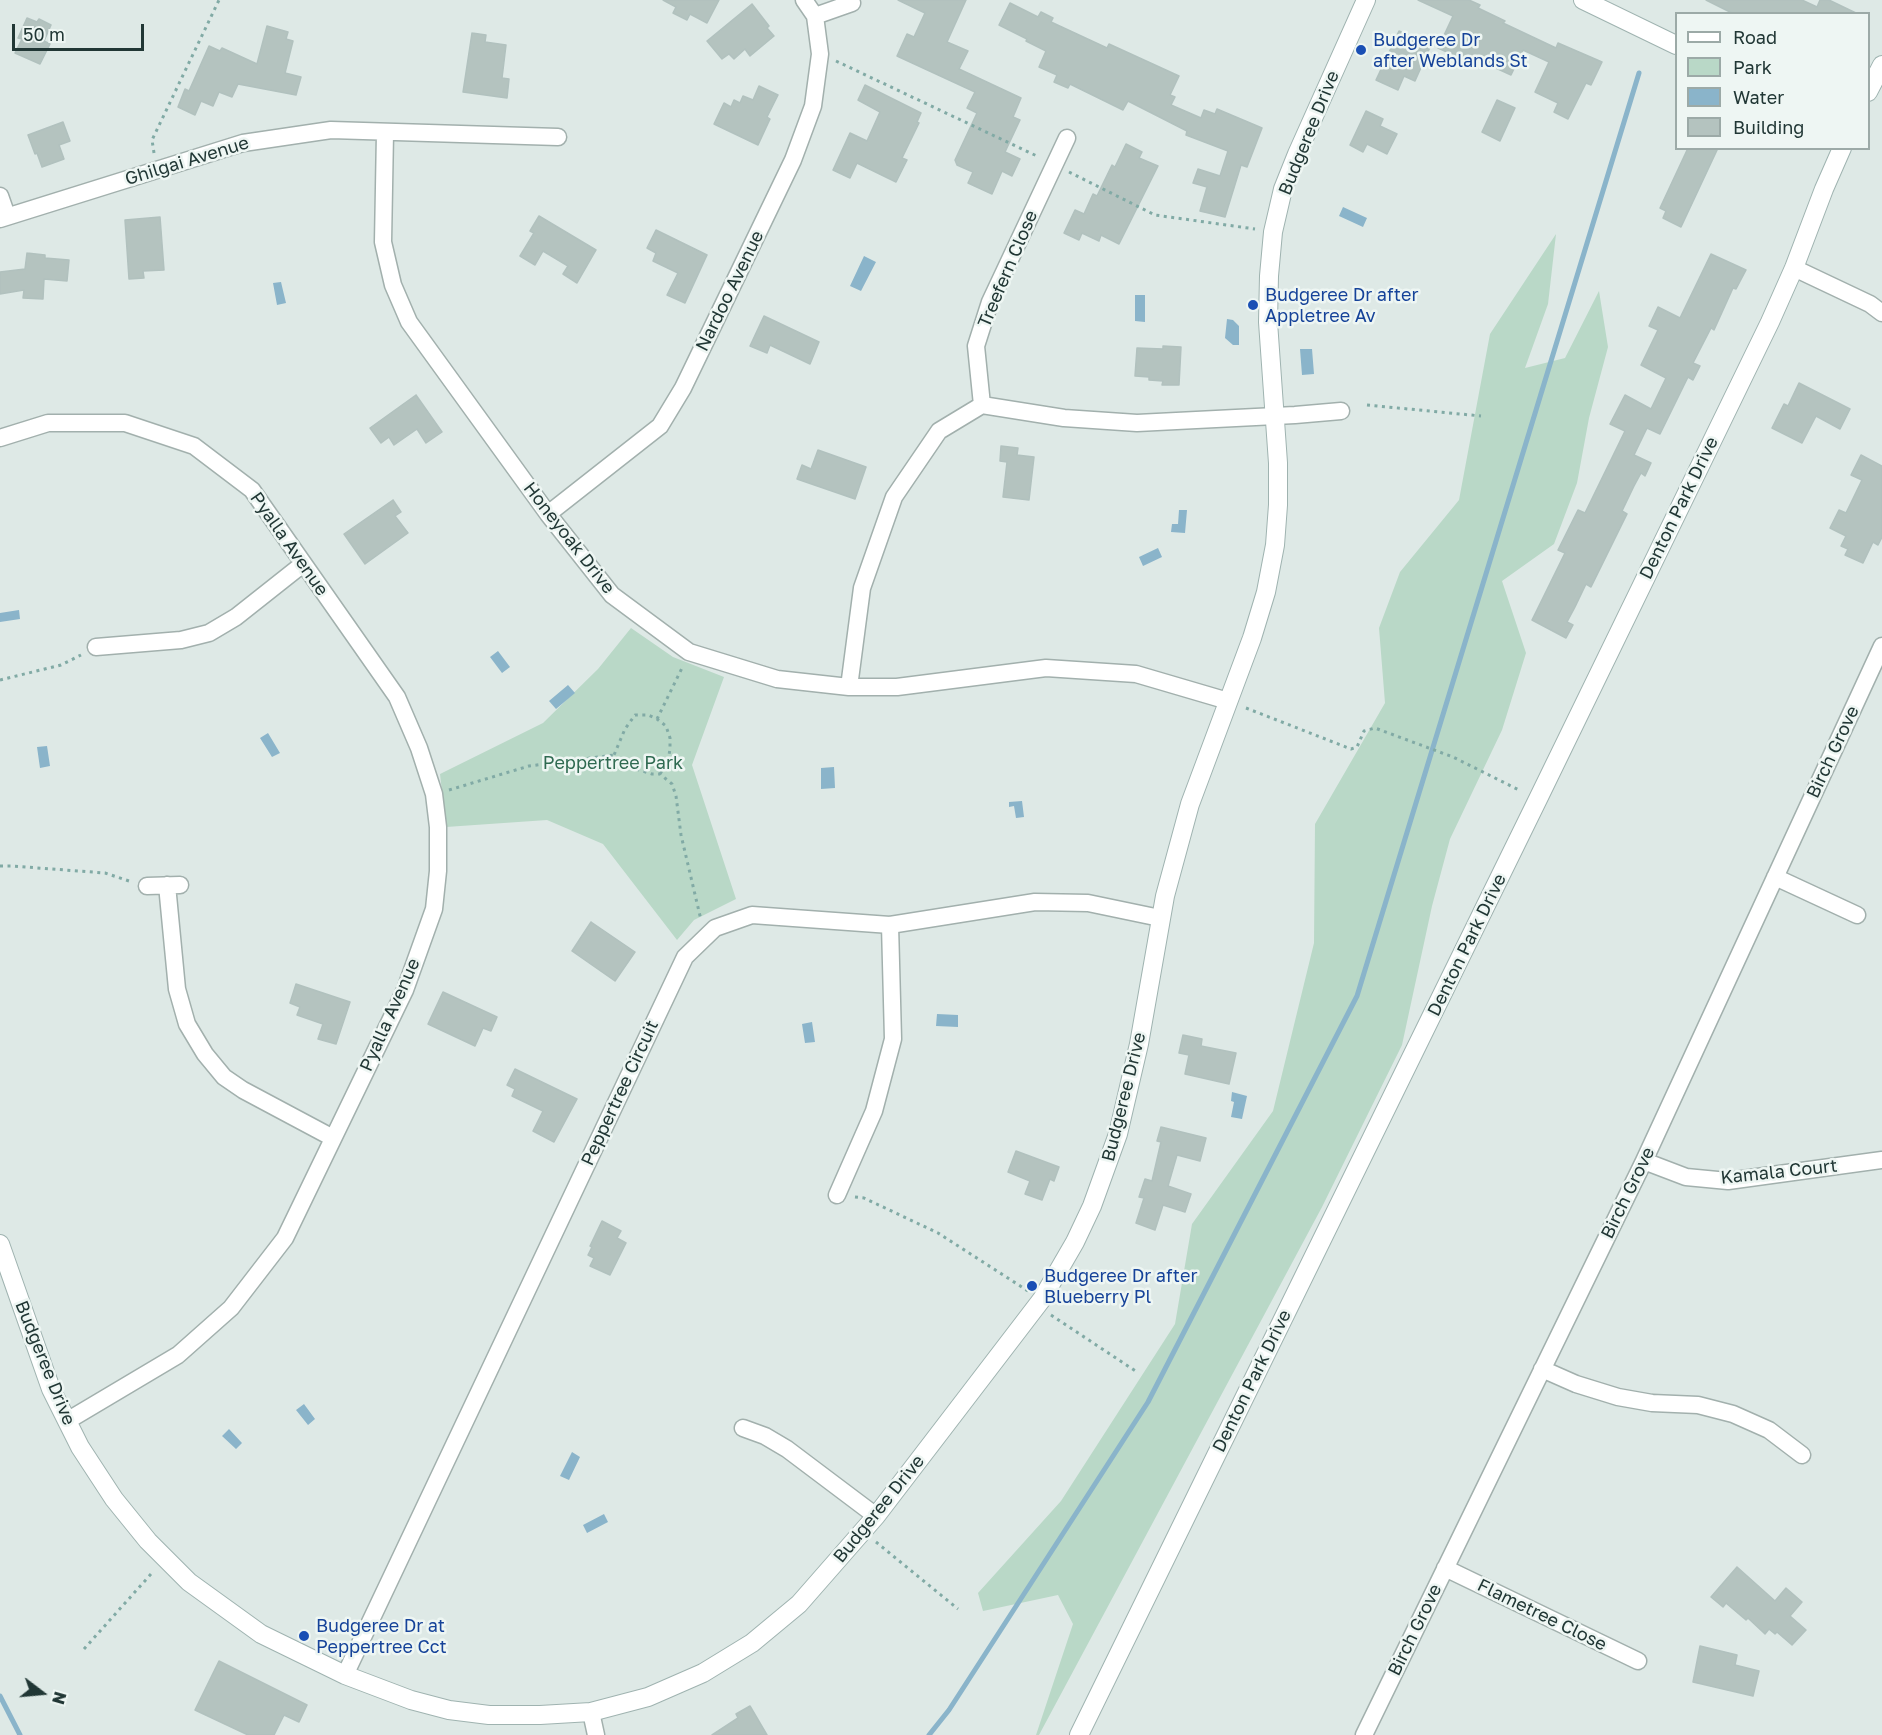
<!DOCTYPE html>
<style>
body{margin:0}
#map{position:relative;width:1882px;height:1735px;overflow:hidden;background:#dee9e6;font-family:"Golos Text",sans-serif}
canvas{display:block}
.legend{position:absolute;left:1675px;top:12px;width:195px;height:138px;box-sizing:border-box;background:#eef6f3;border:2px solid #9caaa7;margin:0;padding:8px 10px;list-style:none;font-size:18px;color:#213735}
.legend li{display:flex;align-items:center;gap:12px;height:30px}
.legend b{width:30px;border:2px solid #9caaa7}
.north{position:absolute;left:12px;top:1663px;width:60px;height:60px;-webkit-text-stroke:4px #eef6f3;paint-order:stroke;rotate:106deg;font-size:16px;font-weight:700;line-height:24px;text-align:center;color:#213735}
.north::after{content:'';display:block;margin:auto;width:21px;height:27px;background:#213735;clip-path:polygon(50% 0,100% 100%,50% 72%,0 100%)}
.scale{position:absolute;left:12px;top:24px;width:132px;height:27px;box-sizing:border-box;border:3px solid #213735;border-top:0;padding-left:8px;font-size:18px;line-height:21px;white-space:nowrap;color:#213735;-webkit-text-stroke:4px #eef6f3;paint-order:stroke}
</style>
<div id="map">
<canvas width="1882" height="1735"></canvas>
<ul class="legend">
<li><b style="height:8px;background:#fff"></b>Road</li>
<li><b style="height:16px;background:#b9d8c7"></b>Park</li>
<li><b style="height:16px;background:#8ab4ca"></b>Water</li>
<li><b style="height:16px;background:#b4c3bf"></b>Building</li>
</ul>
<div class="north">N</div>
<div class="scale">50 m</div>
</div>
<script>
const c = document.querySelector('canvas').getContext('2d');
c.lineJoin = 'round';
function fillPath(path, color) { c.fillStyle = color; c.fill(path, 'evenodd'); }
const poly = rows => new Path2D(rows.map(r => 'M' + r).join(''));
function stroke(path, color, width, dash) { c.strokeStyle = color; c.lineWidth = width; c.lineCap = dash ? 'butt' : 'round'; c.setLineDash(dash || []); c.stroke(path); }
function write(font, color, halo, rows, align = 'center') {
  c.font = font + ' "Golos Text",sans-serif'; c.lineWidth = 5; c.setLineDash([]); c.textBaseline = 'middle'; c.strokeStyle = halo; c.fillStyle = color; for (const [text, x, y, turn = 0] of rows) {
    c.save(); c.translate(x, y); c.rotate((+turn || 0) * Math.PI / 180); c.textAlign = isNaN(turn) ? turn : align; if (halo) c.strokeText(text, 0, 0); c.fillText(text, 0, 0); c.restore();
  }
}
fillPath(poly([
 [1556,234,1548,304,1525,368,1565,358,1599,291,1608,347,1589,418,1577,483,1554,544,1502,581,1526,653,1502,730,1450,839,1432,906,1402,1045,1322,1207,1039,1735,1036,1735,1073,1624,1058,1595,983,1611,978,1593,1061,1501,1175,1324,1192,1224,1273,1111,1314,943,1315,824,1385,703,1379,628,1400,572,1459,500,1490,334],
 [631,628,673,657,724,677,692,765,736,899,694,920,677,940,603,844,547,820,446,827,440,774,543,723,598,669]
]), '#b9d8c7');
fillPath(poly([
 [1343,207,1367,218,1363,227,1339,216],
 [864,256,876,262,861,291,850,286],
 [281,282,286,303,277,305,273,283],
 [1135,295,1145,295,1145,322,1135,321],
 [1227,319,1233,320,1239,326,1239,345,1233,345,1225,338],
 [1300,349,1312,349,1314,374,1302,375],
 [1179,510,1187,510,1185,533,1171,532,1172,524,1178,524],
 [1158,548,1162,557,1143,566,1139,557],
 [19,610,20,619,0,622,0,613],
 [498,651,510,667,502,673,490,657],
 [568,685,575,693,556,709,549,701],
 [268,733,280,753,272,757,260,738],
 [47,746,50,766,40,768,37,747],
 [834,767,835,788,821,789,821,768],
 [1022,801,1024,817,1016,818,1014,806,1009,807,1009,802],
 [937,1014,958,1015,958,1027,936,1026],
 [812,1022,815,1042,805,1043,802,1024],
 [1232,1092,1247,1096,1242,1119,1231,1117,1234,1102,1231,1101],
 [304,1404,315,1419,308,1425,296,1410],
 [229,1429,242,1443,236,1449,222,1436],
 [572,1452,580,1457,569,1480,560,1476],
 [604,1514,608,1522,587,1533,583,1525]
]), '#8ab4ca');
stroke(poly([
 [0,1696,20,1735],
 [929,1735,949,1710,1148,1402,1357,996,1639,73]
]), '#8ab4ca', 5);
const building = poly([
 [663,0,719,0,707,23,690,14,687,20,673,13,676,7,663,0],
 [898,0,966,0,947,42,968,51,959,69,1021,98,1013,117,1020,120,1005,152,1020,159,1012,176,1002,171,992,194,968,183,973,172,957,165,955,160,977,113,967,108,975,92,897,56,907,34,914,37,925,13,898,0],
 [1418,0,1469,0,1480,5,1478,8,1505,21,1503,23,1556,48,1558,43,1602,62,1591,85,1586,83,1568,119,1554,112,1558,103,1535,92,1549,62,1523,50,1511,75,1474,58,1471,63,1438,48,1453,16,1418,0],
 [1706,0,1802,0,1817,7,1820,0,1829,0,1858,14,1734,14,1706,0],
 [1010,3,1038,17,1041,12,1053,18,1051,22,1107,48,1109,44,1179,76,1170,95,1175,97,1171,105,1201,118,1204,110,1215,114,1217,109,1262,128,1247,167,1241,165,1225,217,1200,211,1207,187,1193,183,1198,169,1220,176,1228,151,1186,135,1187,131,1128,101,1123,110,1070,84,1068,88,1054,82,1057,75,1039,67,1046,51,1026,41,1027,39,999,25,1010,3],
 [752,4,769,26,767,28,774,36,750,56,745,49,734,59,729,54,722,59,707,41,752,4],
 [27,18,37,22,39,19,51,25,44,41,50,44,40,64,15,53,22,39,18,38,27,18],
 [267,26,288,32,286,39,293,41,285,73,301,77,296,95,238,84,232,97,219,92,213,106,201,101,195,115,178,107,185,89,189,91,209,46,220,51,222,48,257,64,267,26],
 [1399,31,1431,45,1415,81,1404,76,1398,90,1376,80,1399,31],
 [472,33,486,35,485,42,506,45,502,78,509,79,507,98,463,92,472,33],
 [865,85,921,113,917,122,919,123,902,158,907,160,896,182,857,163,850,178,833,170,850,133,867,141,880,112,858,100,865,85],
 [759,86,778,95,767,117,770,119,758,145,714,124,724,103,731,107,734,100,740,103,743,96,753,100,759,86],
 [1497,100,1515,108,1500,141,1482,132,1497,100],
 [1366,111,1383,119,1380,126,1397,134,1387,154,1367,144,1363,152,1350,145,1366,111],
 [63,122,70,141,59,145,64,159,42,167,37,153,35,154,28,135,63,122],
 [1126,144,1142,152,1139,158,1158,166,1119,244,1101,235,1099,241,1082,233,1079,240,1064,233,1075,210,1084,214,1093,194,1097,196,1112,165,1115,167,1126,144],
 [1688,148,1718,148,1681,227,1663,218,1666,211,1660,208,1688,148],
 [539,216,596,250,577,283,563,274,568,266,543,251,535,265,520,256,534,233,530,231,539,216],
 [160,217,164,270,143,271,144,278,129,279,125,220,160,217],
 [656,230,707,255,685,303,667,295,678,273,653,261,656,253,647,248,656,230],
 [27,253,45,255,45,258,69,260,67,281,44,279,43,299,23,298,24,290,0,294,0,272,25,269,27,253],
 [1711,254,1746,270,1736,289,1733,288,1714,330,1711,328,1693,363,1700,366,1693,380,1688,377,1660,434,1647,428,1634,455,1651,463,1645,476,1641,473,1634,486,1622,511,1627,514,1591,587,1586,584,1575,607,1567,622,1573,625,1566,638,1532,620,1565,553,1558,550,1578,510,1585,513,1625,431,1610,424,1625,395,1651,409,1666,378,1641,365,1658,330,1649,326,1658,307,1680,318,1711,254],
 [764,316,819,342,810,364,770,345,767,353,750,346,764,316],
 [1163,346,1181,347,1179,385,1162,385,1163,381,1149,380,1149,377,1135,376,1137,348,1163,349,1163,346],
 [1799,383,1850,409,1840,429,1816,416,1802,443,1772,428,1784,404,1788,406,1799,383],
 [416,395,442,432,426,443,417,429,394,445,389,437,381,443,370,428,416,395],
 [1001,446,1018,448,1017,455,1034,457,1029,500,1003,497,1007,462,1000,461,1001,446],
 [818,450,866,467,855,499,797,479,802,465,811,469,818,450],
 [1861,455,1882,466,1882,537,1878,545,1873,542,1863,563,1845,555,1848,549,1841,546,1846,536,1830,528,1839,510,1846,513,1862,480,1851,475,1861,455],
 [393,500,401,512,395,516,408,533,365,564,344,534,393,500],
 [591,922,635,952,615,981,572,951,591,922],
 [296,984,350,1002,336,1044,318,1039,323,1024,297,1015,300,1007,290,1003,296,984],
 [443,992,497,1017,491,1031,483,1028,475,1046,428,1024,443,992],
 [1183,1035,1202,1039,1201,1046,1236,1053,1229,1084,1185,1074,1189,1055,1179,1053,1183,1035],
 [515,1069,577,1099,554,1142,533,1131,543,1111,512,1096,515,1089,507,1085,515,1069],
 [1161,1127,1206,1138,1200,1161,1177,1155,1168,1186,1191,1194,1185,1212,1163,1205,1155,1230,1136,1223,1144,1198,1139,1197,1145,1179,1152,1181,1161,1142,1157,1141,1161,1127],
 [1016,1151,1059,1167,1054,1181,1050,1179,1042,1200,1025,1194,1030,1181,1008,1172,1016,1151],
 [602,1221,621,1231,617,1238,626,1243,610,1275,590,1266,594,1258,588,1255,592,1247,590,1246,602,1221],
 [1737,1567,1775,1601,1786,1588,1802,1602,1790,1616,1806,1630,1792,1645,1777,1632,1775,1634,1769,1629,1765,1634,1748,1618,1746,1620,1726,1603,1723,1607,1711,1597,1737,1567],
 [1700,1646,1737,1655,1735,1665,1759,1671,1753,1696,1693,1682,1700,1646],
 [219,1661,307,1705,299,1722,284,1715,274,1735,248,1735,195,1710,219,1661],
 [750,1706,767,1735,712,1735,738,1718,736,1714,750,1706]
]);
fillPath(building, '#b4c3bf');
stroke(building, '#b1c1be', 1.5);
const street = poly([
 [815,16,852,3],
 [385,133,383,242,393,285,409,322,548,514,612,595,689,652,777,679,849,687,897,687,1046,668,1136,674,1228,701],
 [0,196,7,216],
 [0,219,243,143,331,130,558,137],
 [1794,268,1870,304,1882,313],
 [982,405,976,346,990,302,1067,138],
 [0,438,48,423,125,423,194,446,252,490,397,697,419,748,434,794,438,827,438,871,434,909,405,990,285,1238,231,1308,178,1355,67,1421],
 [548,514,660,426,683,388,793,160,813,106,820,54,815,16,804,0],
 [96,647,181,640,209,633,236,617,303,564],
 [849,687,862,588,894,497,939,431,982,405,1064,418,1137,423,1295,415,1341,411],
 [1775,877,1857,915],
 [167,885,177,989,187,1024,205,1054,224,1077,243,1090,333,1138],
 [147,886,180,885],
 [1644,1161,1686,1177,1728,1181,1882,1160],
 [837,1195,874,1111,893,1039,890,925],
 [1542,1369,1576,1384,1618,1397,1652,1403,1698,1405,1733,1414,1769,1430,1802,1455],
 [743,1428,765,1436,787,1449,876,1516],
 [1445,1568,1638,1661],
 [345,1675,685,957,715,928,752,915,890,925,1035,902,1088,903,1160,918],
 [591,1712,596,1735],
 [1364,1735,1644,1161,1882,646]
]);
const secondary = poly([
 [1583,0,1676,45],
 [1868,92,1882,65],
 [0,1244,51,1389,80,1447,114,1499,148,1541,189,1582,261,1634,345,1675,411,1700,449,1710,489,1715,540,1715,591,1712,648,1697,703,1673,752,1643,799,1604,876,1516,1042,1299,1075,1242,1092,1206,1118,1134,1139,1044,1165,896,1190,804,1252,638,1266,592,1275,545,1278,505,1278,463,1268,322,1269,276,1273,232,1283,189,1297,154,1366,0],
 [1079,1735,1538,799,1770,322,1794,268,1824,189,1842,148]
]);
stroke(street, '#a2b0ad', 19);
stroke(secondary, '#9fb3b0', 20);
stroke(poly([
 [836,61,1039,157],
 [154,153,152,140,219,0],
 [1069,172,1155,215,1255,229],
 [1367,405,1481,416],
 [0,680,61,665,81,655],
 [1246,708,1351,749,1357,747,1364,731,1375,728,1453,757,1521,791],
 [657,719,683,666],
 [660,774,668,761,670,749,670,738,666,726,657,719,648,715,635,715,625,729,614,755,620,761,639,770,652,774,660,774,672,784,676,796,681,835,701,920],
 [449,790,529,766,614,755],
 [0,866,12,866,105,873,132,882],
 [855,1197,864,1198,938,1233,1028,1291],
 [1051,1315,1137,1372],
 [876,1542,958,1609],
 [84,1649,151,1574]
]), '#81aaa5', 3, [3, 4.5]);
stroke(street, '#fff', 16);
stroke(secondary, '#fff', 18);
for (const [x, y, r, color] of [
 [1361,50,6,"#1a4fb4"],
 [1253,305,6,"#1a4fb4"],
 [1032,1286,6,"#1a4fb4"],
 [304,1636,6,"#1a4fb4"]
]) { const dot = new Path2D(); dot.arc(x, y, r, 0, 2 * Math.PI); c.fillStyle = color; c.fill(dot); stroke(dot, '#eef6f3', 2); }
write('18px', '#164399', '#eef6f3', [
 ["Budgeree Dr",1373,40],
 ["after Weblands St",1373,61],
 ["Budgeree Dr after",1265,295],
 ["Appletree Av",1265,316],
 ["Budgeree Dr after",1044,1276],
 ["Blueberry Pl",1044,1297],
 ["Budgeree Dr at",316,1626],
 ["Peppertree Cct",316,1647]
], 'left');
write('18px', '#213735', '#eef6f3', [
 ["Budgeree Drive",1309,133,-68],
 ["Ghilgai Avenue",187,161,-17],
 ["Treefern Close",1008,269,-67],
 ["Nardoo Avenue",730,291,-64],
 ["Denton Park Drive",1679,508,-64],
 ["Honeyoak Drive",569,538,52],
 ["Pyalla Avenue",289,544,55],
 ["Birch Grove",1833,752,-65],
 ["Denton Park Drive",1467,945,-64],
 ["Pyalla Avenue",390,1015,-66],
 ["Peppertree Circuit",620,1093,-65],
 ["Budgeree Drive",1124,1097,-76],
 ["Kamala Court",1779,1172,-6],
 ["Birch Grove",1628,1193,-64],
 ["Budgeree Drive",45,1363,68],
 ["Denton Park Drive",1252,1381,-64],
 ["Budgeree Drive",879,1509,-51],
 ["Flametree Close",1542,1615,26],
 ["Birch Grove",1415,1630,-64]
]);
write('18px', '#2f6a51', '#eef6f3', [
 ["Peppertree Park",613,763]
]);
</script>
